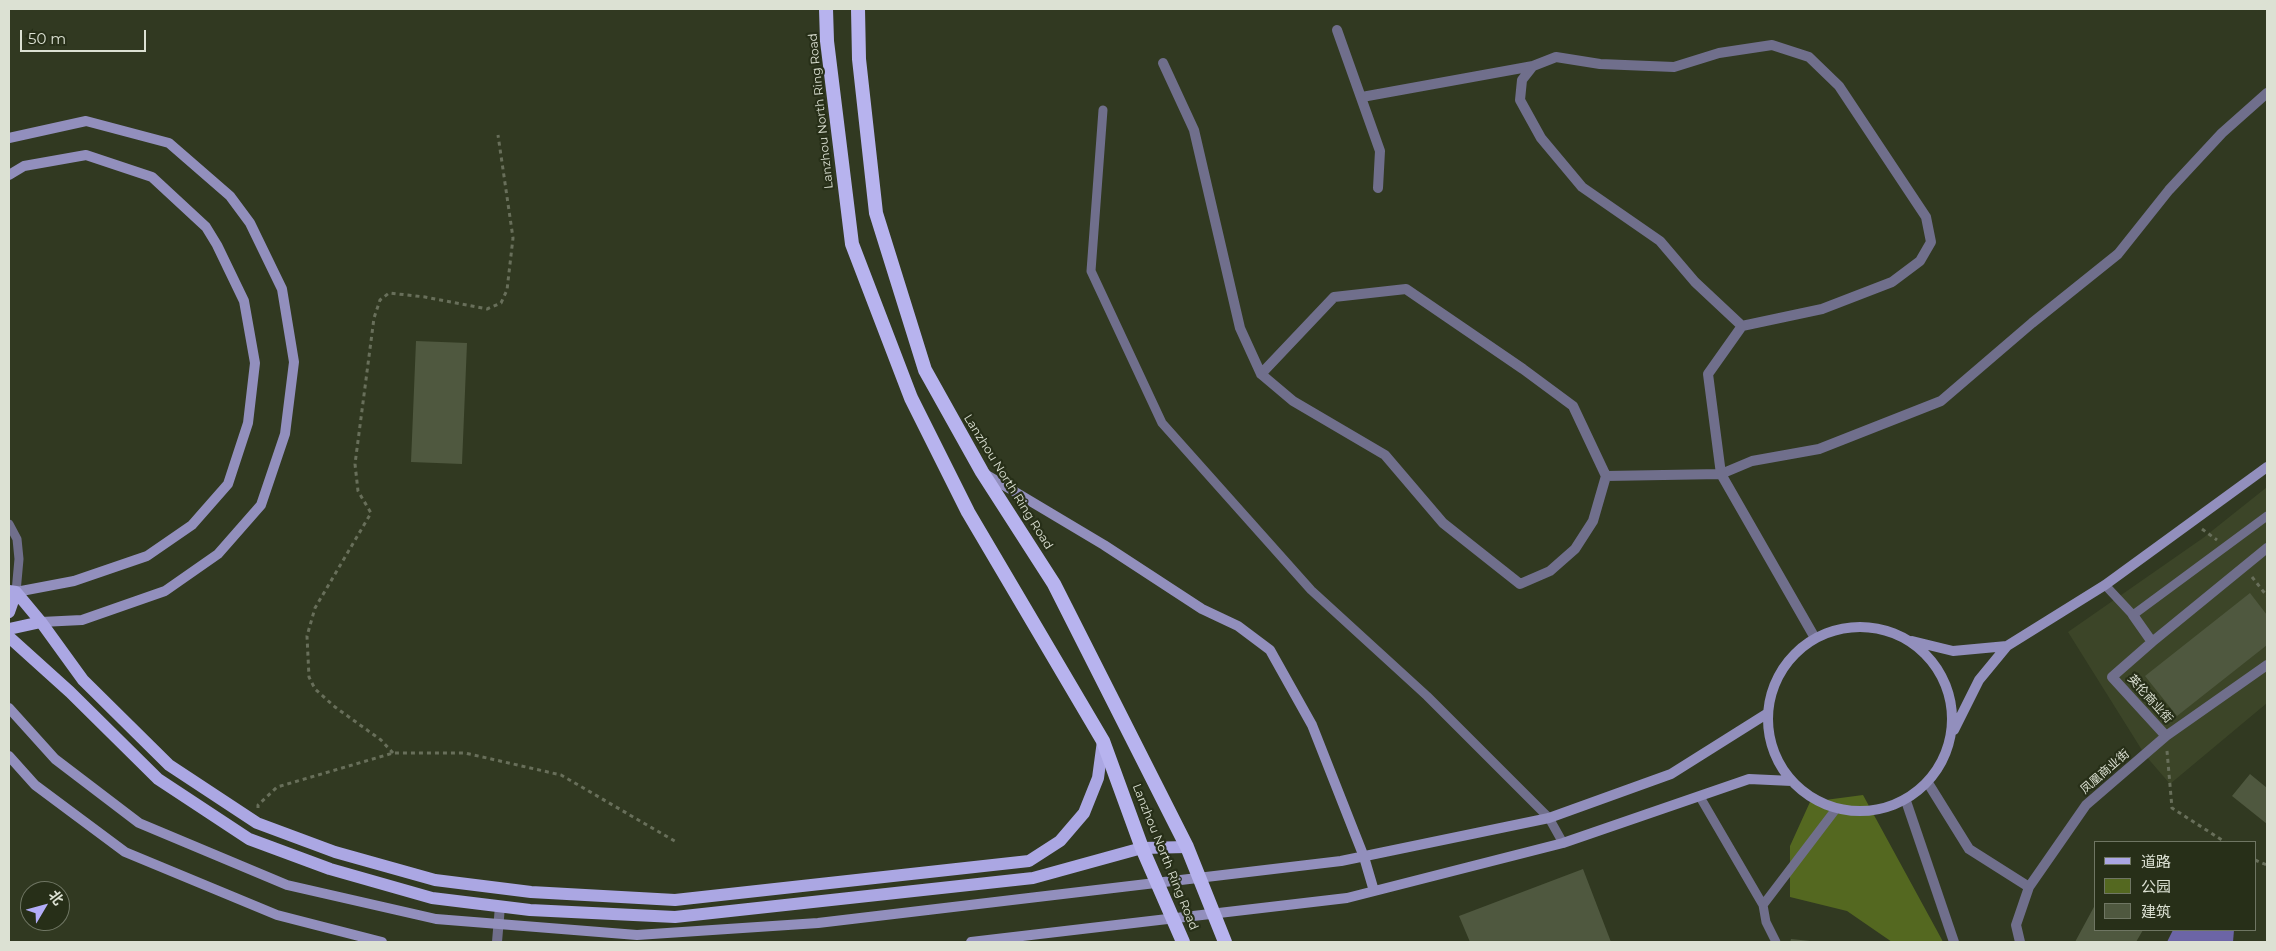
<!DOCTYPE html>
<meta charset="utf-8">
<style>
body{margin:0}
#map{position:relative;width:2276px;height:951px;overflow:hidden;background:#313921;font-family:Montserrat,"Noto Sans SC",sans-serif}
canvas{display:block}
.frame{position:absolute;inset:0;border:10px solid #dce1d3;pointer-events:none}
.legend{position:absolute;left:2094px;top:841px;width:162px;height:90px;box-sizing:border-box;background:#272f18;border:1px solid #6f7663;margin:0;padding:6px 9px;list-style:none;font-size:15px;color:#dce1d3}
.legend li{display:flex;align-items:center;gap:10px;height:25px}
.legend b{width:25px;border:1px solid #6f7663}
.north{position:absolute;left:20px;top:881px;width:50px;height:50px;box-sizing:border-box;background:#272f18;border:1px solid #6f7663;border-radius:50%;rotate:53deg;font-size:14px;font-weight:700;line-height:20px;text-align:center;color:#dce1d3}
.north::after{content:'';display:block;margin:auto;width:18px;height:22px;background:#b3adf9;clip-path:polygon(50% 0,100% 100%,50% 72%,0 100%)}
.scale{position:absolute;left:20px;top:30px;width:126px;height:22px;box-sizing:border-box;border:2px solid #dce1d3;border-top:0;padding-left:6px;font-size:15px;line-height:18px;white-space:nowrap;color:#dce1d3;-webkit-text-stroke:4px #272f18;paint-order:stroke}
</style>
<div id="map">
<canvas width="2276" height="951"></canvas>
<div class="frame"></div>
<ul class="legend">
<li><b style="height:6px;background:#aba7e3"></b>道路</li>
<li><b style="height:14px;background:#546820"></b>公园</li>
<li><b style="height:14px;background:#4f583f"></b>建筑</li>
</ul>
<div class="north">北</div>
<div class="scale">50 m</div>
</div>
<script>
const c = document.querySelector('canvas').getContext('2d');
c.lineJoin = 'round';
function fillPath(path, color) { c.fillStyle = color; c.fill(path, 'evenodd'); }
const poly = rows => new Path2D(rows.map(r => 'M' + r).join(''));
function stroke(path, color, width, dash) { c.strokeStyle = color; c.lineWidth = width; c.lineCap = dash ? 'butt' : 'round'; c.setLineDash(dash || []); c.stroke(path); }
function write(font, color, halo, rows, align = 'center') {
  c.font = font + ' Montserrat,"Noto Sans SC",sans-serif'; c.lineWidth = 4.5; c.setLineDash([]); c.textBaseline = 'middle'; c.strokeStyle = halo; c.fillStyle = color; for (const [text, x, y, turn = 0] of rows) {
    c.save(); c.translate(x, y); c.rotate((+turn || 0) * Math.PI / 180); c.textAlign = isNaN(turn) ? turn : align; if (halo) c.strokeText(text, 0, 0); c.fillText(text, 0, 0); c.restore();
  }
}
fillPath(poly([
 [2267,487,2267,703,2170,784,2145,755,2068,632,2203,538]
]), '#3c4528');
fillPath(poly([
 [1863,795,1941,938,1943,942,1892,942,1847,911,1790,897,1790,846,1810,802]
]), '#546820');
fillPath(poly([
 [2173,930,2234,930,2233,942,2167,942]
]), '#6c65a6');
fillPath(poly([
 [416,341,467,343,462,464,411,462],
 [2250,593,2267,615,2267,645,2177,716,2145,676],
 [2250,774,2267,788,2267,824,2232,796],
 [1583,869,1611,942,1470,942,1459,916],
 [2095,905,2095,930,2143,930,2136,942,2075,942],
 [1791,939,1810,941,1810,942,1790,942]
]), '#4f583f');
stroke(poly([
 [2202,529,2217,540],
 [2252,577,2267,596],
 [2167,751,2172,808,2225,842],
 [393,753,381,740,335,707,315,689,309,677,307,636,315,608,371,513,358,491,355,464,374,318,380,300,389,293,425,297,487,309,501,303,507,290,513,238,498,135],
 [258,808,258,805,277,787,393,753,465,753,561,775,678,843],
 [2255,860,2267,865]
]), '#686f5a', 3, [4, 4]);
stroke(poly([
 [1103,110,1091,271,1162,423,1311,590,1427,696,1549,818,1563,843],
 [9,524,17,539,19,559,16,592],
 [2105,585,2133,615,2267,516],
 [1700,797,1763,905],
 [1776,942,1766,922,1763,905,1836,809]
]), '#706f8c', 9);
stroke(poly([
 [2133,615,2152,642,2112,677,2166,736],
 [2152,642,2267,548],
 [1928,783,1969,849,2029,887],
 [2020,942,2016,925,2029,887,2086,805,2166,736,2267,665]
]), '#706f8c', 10);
stroke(poly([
 [1337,30,1380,151,1378,188],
 [1163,63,1194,130,1240,328,1261,374,1293,401,1385,455,1443,523,1520,584,1550,571,1575,549,1593,521,1606,476,1573,406,1523,369,1406,289,1334,297,1261,374],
 [1362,97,1533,66],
 [1742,326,1695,282,1660,241,1582,187,1541,138,1520,100,1522,80,1533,66,1556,57,1600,64,1674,67,1719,53,1772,45,1809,57,1839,86,1926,217,1931,242,1920,261,1892,282,1822,309,1742,326,1708,374,1721,474,1815,638],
 [1606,476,1721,474,1752,461,1819,449,1941,401,2032,323,2118,254,2169,190,2222,133,2267,93],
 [497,942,500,906]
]), '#706f8c', 10);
stroke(poly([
 [1906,801,1954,942]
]), '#706f8c', 10);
stroke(poly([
 [9,138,86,121,169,143,230,196,250,223,282,289,294,362,285,434,261,505,218,554,165,591,82,620,41,622],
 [9,175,24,166,86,155,152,177,206,227,217,245,244,301,255,363,248,423,228,484,192,525,147,556,74,581,16,592],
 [985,474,1104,545,1202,609,1238,626,1270,650,1312,725,1364,857,1374,891],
 '1768 719a92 92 0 1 1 184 0a92 92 0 1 1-184 0Z',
 [1912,641,1953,651,2007,646],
 [9,708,55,759,139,823,287,885,436,919,637,935,818,923,1341,861,1549,818,1671,774,1768,713],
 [1954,730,1979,680,2007,646,2105,585,2267,467],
 [9,756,35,785,125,852,277,915,382,942],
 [971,942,1347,898,1563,843,1749,779,1792,781]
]), '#928fbd', 10);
stroke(poly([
 [9,591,16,592,41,622,83,680,169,765,257,823,335,852,435,880,531,892,675,900,1029,861,1060,841,1084,813,1098,778,1103,741],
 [9,612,16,592],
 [9,629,41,622],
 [9,637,70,692,158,779,249,839,330,869,432,898,530,910,675,917,1033,878,1142,848,1187,847]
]), '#aba7e3', 12);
stroke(poly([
 [826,9,827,41,852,244,911,398,968,512,1103,741,1142,848,1183,942],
 [858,9,859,59,876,213,925,370,982,472,1054,584,1187,847,1225,942]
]), '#b7b3ee', 14);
write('12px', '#dce1d3', '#272f18', [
 ["Lanzhou North Ring Road",821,111,-96],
 ["Lanzhou North Ring Road",1008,482,58],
 ["英伦商业街",2150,699,48],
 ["凤凰商业街",2105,772,-41],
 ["Lanzhou North Ring Road",1165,857,68]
]);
</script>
